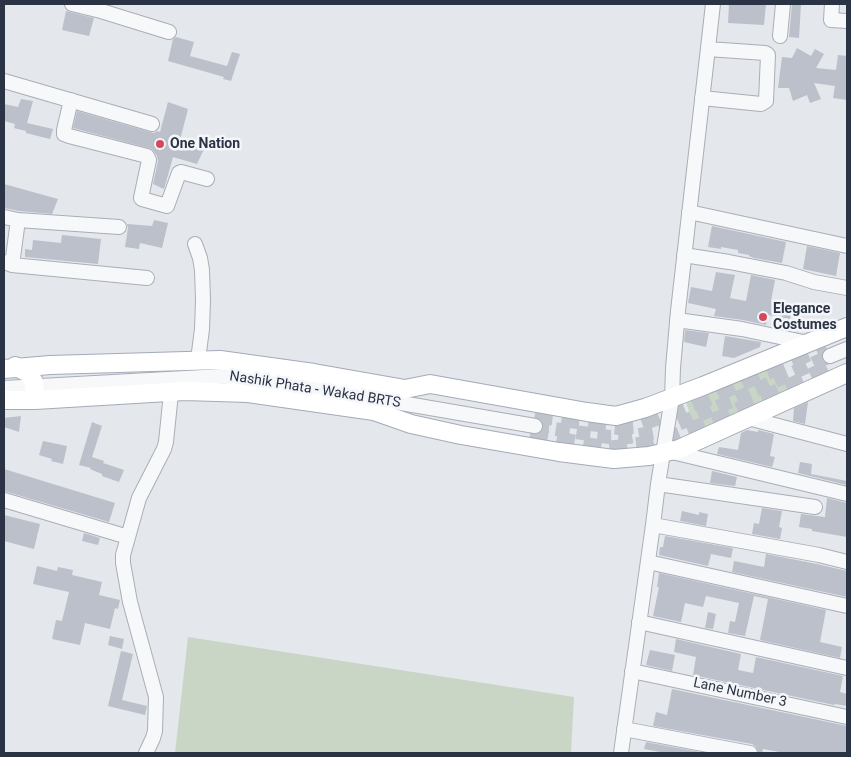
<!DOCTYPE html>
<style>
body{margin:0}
#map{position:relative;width:851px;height:757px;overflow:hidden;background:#e4e7ec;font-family:Roboto,sans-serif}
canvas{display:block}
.frame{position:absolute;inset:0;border:5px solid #2b3445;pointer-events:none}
</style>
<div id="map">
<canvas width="851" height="757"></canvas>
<div class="frame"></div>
</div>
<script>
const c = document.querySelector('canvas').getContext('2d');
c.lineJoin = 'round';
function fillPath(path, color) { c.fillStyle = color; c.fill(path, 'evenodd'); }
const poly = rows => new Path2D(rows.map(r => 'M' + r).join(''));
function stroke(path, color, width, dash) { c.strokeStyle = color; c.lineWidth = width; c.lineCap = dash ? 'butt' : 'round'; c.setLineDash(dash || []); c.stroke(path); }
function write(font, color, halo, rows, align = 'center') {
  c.font = font + ' Roboto,sans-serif'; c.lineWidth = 5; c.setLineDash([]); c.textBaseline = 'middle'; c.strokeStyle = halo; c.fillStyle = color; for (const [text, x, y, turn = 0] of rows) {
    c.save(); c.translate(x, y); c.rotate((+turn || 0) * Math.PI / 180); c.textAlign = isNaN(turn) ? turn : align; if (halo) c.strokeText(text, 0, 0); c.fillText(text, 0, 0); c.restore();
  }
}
fillPath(poly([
 [776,359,789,391,696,431,683,394],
 [188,637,574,697,571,753,175,753]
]), '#c9d6c5');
fillPath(poly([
 [729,4,766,4,764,25,728,23],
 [792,4,801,4,799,38,789,37],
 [66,11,94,18,89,36,62,30],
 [176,37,194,42,190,56,227,66,232,52,240,54,231,81,223,79,224,77,168,61,173,39],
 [797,48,811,56,815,49,824,54,816,68,836,70,838,55,847,56,847,100,833,98,835,86,814,83,821,99,810,103,807,95,793,101,789,88,778,88,782,57,792,58],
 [21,99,33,101,27,123,53,129,50,139,26,133,26,131,14,128,15,124,4,121,4,104,18,107],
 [168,102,188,109,180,140,204,149,197,164,173,157,164,189,153,184,158,161,157,156,152,149,73,128,77,111,150,132,154,133,157,131,160,132],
 [4,184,58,199,52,214,19,211,4,208],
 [154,220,168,223,162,248,140,243,139,249,125,247,128,228,127,224,152,226],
 [712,226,786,242,782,263,754,258,749,256,749,255,738,253,738,250,721,247,721,249,708,247],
 [62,235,101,239,98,264,25,257,25,249,32,250,33,240,61,243],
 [807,246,840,253,836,276,803,269],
 [716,272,735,275,730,298,746,301,751,275,775,280,771,301,792,305,790,319,768,315,766,325,743,320,714,316,716,309,688,303,691,287,712,291],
 [685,330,709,333,706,347,684,342],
 [725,336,761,342,760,347,734,358,722,356],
 [808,402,805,424,793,421,794,408],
 [21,416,19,432,4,427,4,418],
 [92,422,102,426,92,457,104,461,103,463,124,470,119,482,102,476,102,474,90,469,91,468,79,465],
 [747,430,758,432,758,430,774,434,770,456,775,457,772,467,717,454,719,447,738,450,741,433],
 [43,441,67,446,63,464,51,461,52,459,39,455],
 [800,462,812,464,811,474,847,481,847,485,798,473],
 [4,469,115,503,109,522,4,491],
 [712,471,737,477,735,486,710,483],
 [827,498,847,503,847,537,812,531,812,529,799,527,801,514,825,517],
 [762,508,782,511,779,527,782,528,780,539,752,534,754,523,759,524],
 [682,511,699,515,699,512,708,514,706,526,680,521],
 [4,515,40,524,34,549,4,541],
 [84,533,100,538,98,545,82,541],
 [665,536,733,548,731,558,711,554,708,566,659,555,660,547,663,547],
 [766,554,817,564,847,571,847,597,732,572,734,561,764,567],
 [37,566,57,571,58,567,73,570,72,575,102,582,99,595,120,600,118,609,115,608,110,629,85,623,80,645,52,639,56,620,62,621,69,592,33,584],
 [659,573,826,610,820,642,842,647,840,658,760,640,768,599,754,596,745,636,728,633,730,621,735,622,739,603,706,596,703,607,685,603,681,622,653,616,659,587,657,587],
 [708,612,716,614,713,629,705,628],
 [110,636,124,639,122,649,108,645],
 [676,639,741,654,738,670,753,673,756,657,843,676,840,692,847,694,847,706,835,704,834,705,693,675,696,657,674,652],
 [650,650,675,655,672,671,646,665],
 [121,651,133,654,122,700,147,706,145,715,108,706],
 [672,689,847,726,847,753,785,753,763,749,762,753,759,753,756,747,752,744,653,726,656,712,667,715],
 [646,742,705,753,665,753,644,749]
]), '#bbc0ca');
stroke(poly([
 [535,426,609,437,629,437,662,431,729,402,830,356]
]), '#bfc3cb', 14, [14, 7]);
stroke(poly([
 [535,414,619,426,634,425,708,397,825,345],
 [530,435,607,450,648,445,676,437,723,418,833,367]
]), '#bfc3cb', 18, [18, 9]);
const minor = poly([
 [72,4,101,11,169,32],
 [832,4,831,20,847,21],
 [780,36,783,4],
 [4,81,152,124],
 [702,98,761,104,766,101,768,55,767,54,765,53,708,49],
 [71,100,64,130,64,134,69,136,147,156,149,160,141,198,142,199,167,206,179,173,181,172,207,179],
 [689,212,847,246],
 [4,217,18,220,119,227],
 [195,244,200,258,202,270,203,300,202,329,198,360],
 [684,255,729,262,786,273,814,282,847,288],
 [4,262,12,265,147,278],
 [12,265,18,220],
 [677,320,742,329,808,343],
 [830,356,847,349],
 [4,388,222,376,308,387,535,426],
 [748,418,847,444],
 [668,451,847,494],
 [658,484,815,507],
 [4,500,128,537],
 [653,525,819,555,847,562],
 [648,562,847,606],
 [639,622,847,668],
 [632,671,847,717],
 [624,729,750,753],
 [146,753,153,738,155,731,156,697,130,602,123,563,123,555,139,498,164,449,166,442,171,393],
 [621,753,653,525,658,484,672,398,673,368,678,311,713,4]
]);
const major = poly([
 [15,366,28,373,34,382,35,400],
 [4,369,50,365,220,360,314,373,405,389,430,384,587,412,616,416,645,408,703,386,847,327],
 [4,400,35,400,185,391,248,393,374,411,411,424,461,435,559,452,614,459,649,456,679,449,847,373]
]);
stroke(minor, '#a9aeb7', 16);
stroke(major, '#a3abb8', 20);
stroke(minor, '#f7f8fa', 14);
stroke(major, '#fff', 18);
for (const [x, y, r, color] of [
 [160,144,5,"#d1495b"],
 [763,317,5,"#d1495b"]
]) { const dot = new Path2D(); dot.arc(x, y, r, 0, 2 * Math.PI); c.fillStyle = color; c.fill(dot); stroke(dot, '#f4f6f9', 2); }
write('bold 14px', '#2b3445', '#f4f6f9', [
 ["One Nation",170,144],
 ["Elegance",773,309],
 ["Costumes",773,325]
], 'left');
write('14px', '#2b3445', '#f4f6f9', [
 ["Nashik Phata - Wakad BRTS",315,390,9],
 ["Lane Number 3",740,693,12]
]);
</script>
